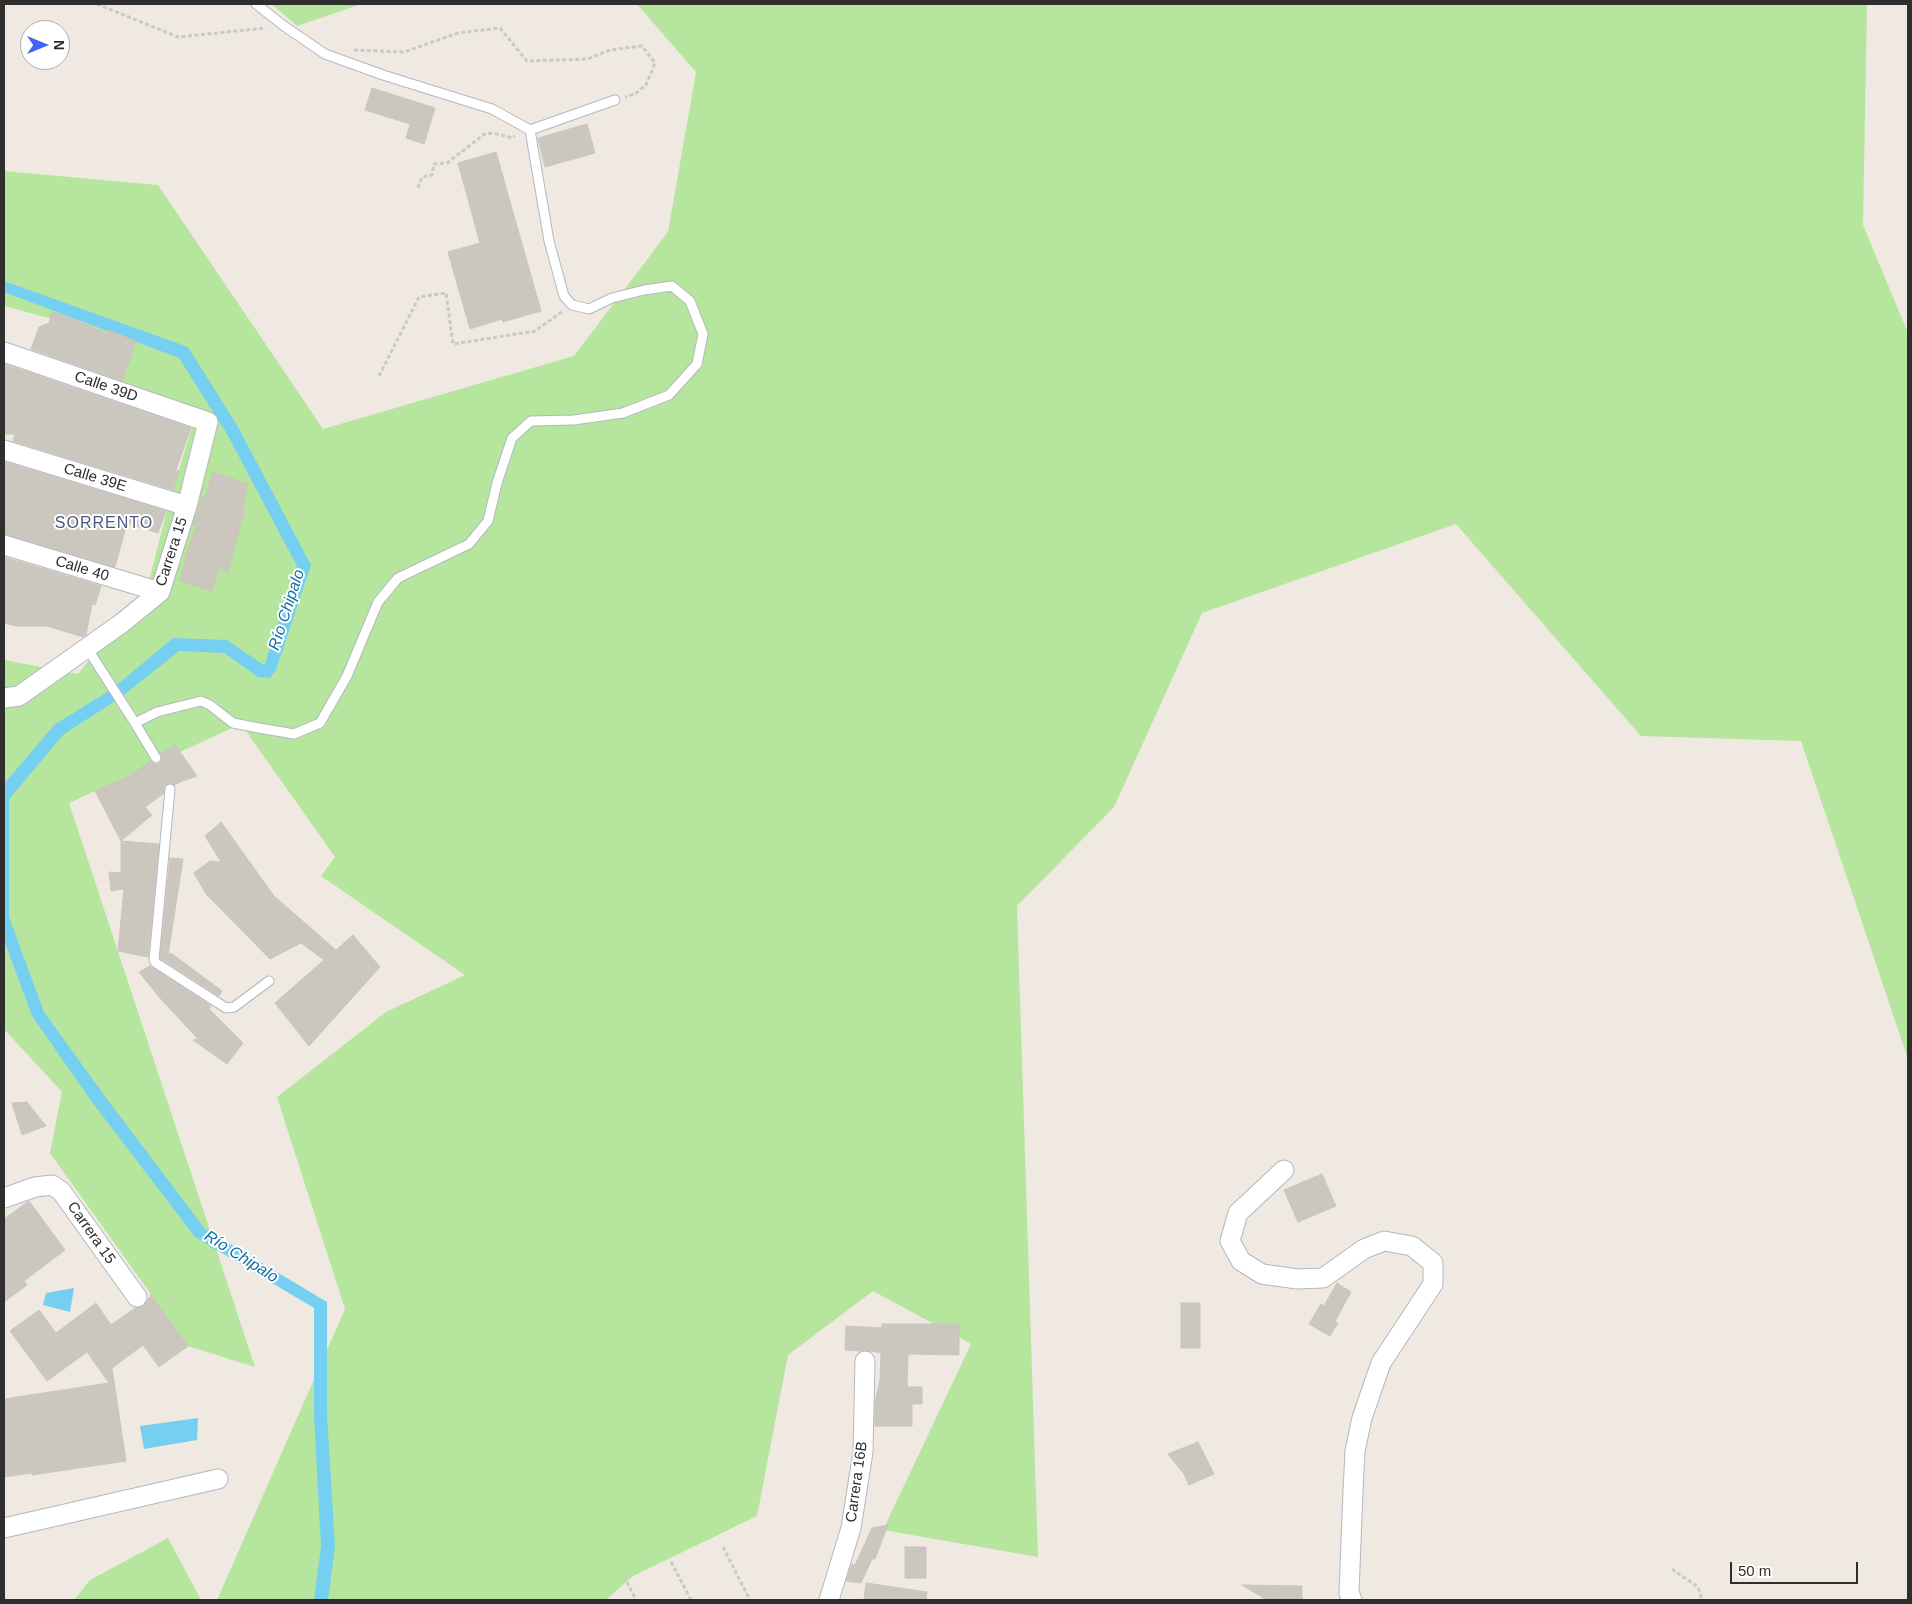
<!DOCTYPE html>
<meta charset="utf-8">
<style>
body{margin:0}
#map{position:relative;width:1912px;height:1604px;overflow:hidden;background:#efe9e1;font-family:Arial,sans-serif}
canvas{display:block}
.frame{position:absolute;inset:0;border:5px solid #2e2e2e;pointer-events:none}
.north{position:absolute;left:20px;top:20px;width:50px;height:50px;box-sizing:border-box;background:#fff;border:1px solid #ababab;border-radius:50%;rotate:90deg;font-size:14px;font-weight:700;line-height:20px;text-align:center;color:#2e2e2e}
.north::after{content:'';display:block;margin:auto;width:18px;height:22px;background:#4264fb;clip-path:polygon(50% 0,100% 100%,50% 72%,0 100%)}
.scale{position:absolute;left:1730px;top:1562px;width:128px;height:22px;box-sizing:border-box;border:2px solid #2e2e2e;border-top:0;padding-left:6px;font-size:15px;line-height:18px;white-space:nowrap;color:#2e2e2e;-webkit-text-stroke:4px #fff;paint-order:stroke}
</style>
<div id="map">
<canvas width="1912" height="1604"></canvas>
<div class="frame"></div>
<div class="north">N</div>
<div class="scale">50 m</div>
</div>
<script>
const c = document.querySelector('canvas').getContext('2d');
c.lineJoin = 'round';
function fillPath(path, color) { c.fillStyle = color; c.fill(path, 'evenodd'); }
const poly = rows => new Path2D(rows.map(r => 'M' + r).join(''));
function stroke(path, color, width, dash) { c.strokeStyle = color; c.lineWidth = width; c.lineCap = dash ? 'butt' : 'round'; c.setLineDash(dash || []); c.stroke(path); }
function write(font, color, halo, rows, align = 'center') {
  c.font = font + ' Arial,sans-serif'; c.lineWidth = 4; c.setLineDash([]); c.textBaseline = 'middle'; c.strokeStyle = halo; c.fillStyle = color; for (const [text, x, y, turn = 0] of rows) {
    c.save(); c.translate(x, y); c.rotate((+turn || 0) * Math.PI / 180); c.textAlign = isNaN(turn) ? turn : align; if (halo) c.strokeText(text, 0, 0); c.fillText(text, 0, 0); c.restore();
  }
}
fillPath(poly([
 [272,4,362,4,297,26],
 [637,4,1867,4,1863,225,1908,333,1908,1059,1801,741,1641,736,1456,524,1202,613,1114,807,1017,906,1038,1557,883,1530,971,1344,873,1291,788,1355,757,1516,633,1576,606,1600,217,1600,345,1309,277,1097,386,1012,465,975,321,876,335,857,241,724,69,803,255,1367,188,1346,50,1153,62,1092,4,1029,4,660,78,674,147,589,168,506,192,427,121,383,135,341,4,306,4,171,158,185,323,429,574,356,668,232,696,72],
 [168,1538,201,1600,74,1600,90,1580]
]), '#b6e59e');
fillPath(poly([
 [4,281,188,347,238,427,311,565,276,670,270,678,258,677,224,653,179,651,120,698,64,734,9,799,9,917,44,1012,104,1095,205,1229,327,1302,327,1415,335,1547,328,1600,314,1600,321,1546,314,1416,314,1308,195,1237,92,1102,32,1016,4,940,4,784,54,725,112,689,173,638,227,640,262,664,265,664,297,566,227,434,179,358,4,292],
 [74,1288,70,1312,43,1305,46,1293],
 [198,1418,197,1440,144,1449,140,1426]
]), '#75cff0');
const building = poly([
 [372,88,435,108,424,144,406,138,410,124,365,110,372,88],
 [587,124,595,153,545,167,538,138,587,124],
 [496,152,541,311,503,322,502,319,470,329,448,252,480,243,458,163,496,152],
 [52,312,69,317,107,334,108,330,136,341,122,381,31,349,39,327,49,323,52,312],
 [4,364,191,428,176,470,179,471,173,490,13,441,15,434,4,434,4,364],
 [5,462,166,511,158,533,127,523,115,567,4,534,5,462],
 [213,472,248,484,242,511,244,512,228,572,218,569,212,591,180,581,186,559,185,558,196,526,193,525,202,497,205,498,213,472],
 [4,557,101,586,95,605,92,604,86,635,83,637,47,626,16,626,4,623,4,557],
 [175,745,197,776,180,782,175,785,170,783,165,785,163,794,145,807,152,815,121,841,95,791,131,775,151,761,153,764,159,764,162,761,161,754,175,745],
 [221,822,274,896,336,950,353,935,380,967,309,1046,275,1003,324,960,301,943,270,959,206,894,194,873,210,861,221,862,205,836,221,822],
 [121,841,159,844,148,957,118,951,124,889,111,891,109,872,121,873,121,841],
 [170,858,183,859,168,955,171,953,222,991,219,996,160,958,170,858],
 [150,966,211,1006,209,1009,243,1043,227,1064,193,1040,198,1039,160,998,139,972,150,966],
 [27,1102,46,1126,22,1135,12,1103,27,1102],
 [1322,1174,1336,1206,1298,1222,1284,1190,1322,1174],
 [29,1201,65,1250,24,1281,27,1285,4,1302,4,1219,29,1201],
 [1337,1283,1351,1292,1335,1321,1338,1323,1330,1336,1309,1324,1321,1304,1324,1306,1337,1283],
 [151,1295,188,1346,159,1367,143,1345,112,1368,126,1461,32,1475,32,1473,4,1477,4,1399,109,1383,87,1352,47,1381,10,1331,39,1310,56,1333,96,1303,111,1325,135,1308,144,1306,151,1295],
 [1181,1303,1200,1303,1200,1348,1181,1348,1181,1303],
 [882,1324,959,1324,959,1355,908,1354,907,1387,922,1387,922,1404,912,1404,912,1426,875,1426,875,1401,880,1381,881,1353,866,1350,859,1351,845,1350,846,1326,882,1328,882,1324],
 [1198,1442,1214,1474,1189,1485,1184,1474,1168,1454,1198,1442],
 [888,1525,875,1559,872,1559,861,1583,846,1581,852,1564,855,1565,872,1528,888,1525],
 [905,1547,926,1547,926,1578,905,1578,905,1547],
 [866,1583,927,1592,926,1600,864,1600,866,1583],
 [1242,1585,1302,1586,1302,1600,1265,1599,1242,1585]
]);
fillPath(building, '#cbc7bf');
stroke(building, '#cbc5ba', 1);
const service = poly([
 [256,4,284,26,325,54,383,75,492,109,530,130],
 [87,648,135,723],
 [156,758,135,723,157,712,201,701,210,705,233,723,259,728,294,734,320,723,347,676,378,602,398,578,469,544,488,521,497,483,512,438,531,421,574,420,623,413,669,395,697,364,703,334,690,301,672,286,644,290,612,298,589,309,572,305,564,296,549,241,530,130,615,100],
 [170,789,154,960,156,963,226,1008,234,1007,269,981]
]);
const minor = poly([
 [4,352,208,422,187,506,160,592,122,623,19,696,4,698],
 [4,450,187,506],
 [4,545,160,592],
 [1284,1170,1238,1213,1230,1241,1241,1261,1262,1274,1297,1279,1323,1278,1364,1249,1384,1241,1412,1246,1433,1263,1433,1284,1381,1363,1362,1418,1355,1451,1353,1491,1349,1593,1352,1600],
 [4,1198,35,1187,52,1185,61,1191,137,1297],
 [4,1528,218,1479],
 [829,1600,851,1528,863,1452,865,1361]
]);
stroke(service, '#b4b7c1', 11);
stroke(minor, '#b4b7c1', 21);
stroke(poly([
 [97,4,178,37,266,28],
 [354,50,404,52,458,33,500,28,527,61,588,59,610,50,642,46,655,63,646,85,635,94,625,97],
 [418,188,422,177,432,175,434,164,447,163,486,133,497,134,512,138,515,136],
 [379,376,419,297,446,293,453,344,535,331,563,311],
 [723,1547,750,1600],
 [671,1562,691,1600],
 [1672,1569,1698,1587,1702,1600],
 [624,1576,636,1600]
]), '#c9c9c9', 3, [4, 2.5]);
stroke(service, '#fff', 9);
stroke(minor, '#fff', 19);
write('15px', '#2e2e2e', '#fff', [
 ["Calle 39D",106,387,19],
 ["Calle 39E",95,478,17],
 ["Carrera 15",172,552,-72],
 ["Calle 40",82,569,17],
 ["Carrera 15",91,1233,55],
 ["Carrera 16B",857,1482,-82]
]);
c.letterSpacing = '1px';
write('16px', '#4d5680', '#fff', [
 ["SORRENTO",104,524]
]);
c.letterSpacing = '0px';
write('italic 16px', '#0d6fa3', '#fff', [
 ["Río Chipalo",287,610,-72],
 ["Río Chipalo",241,1257,32]
]);
</script>
